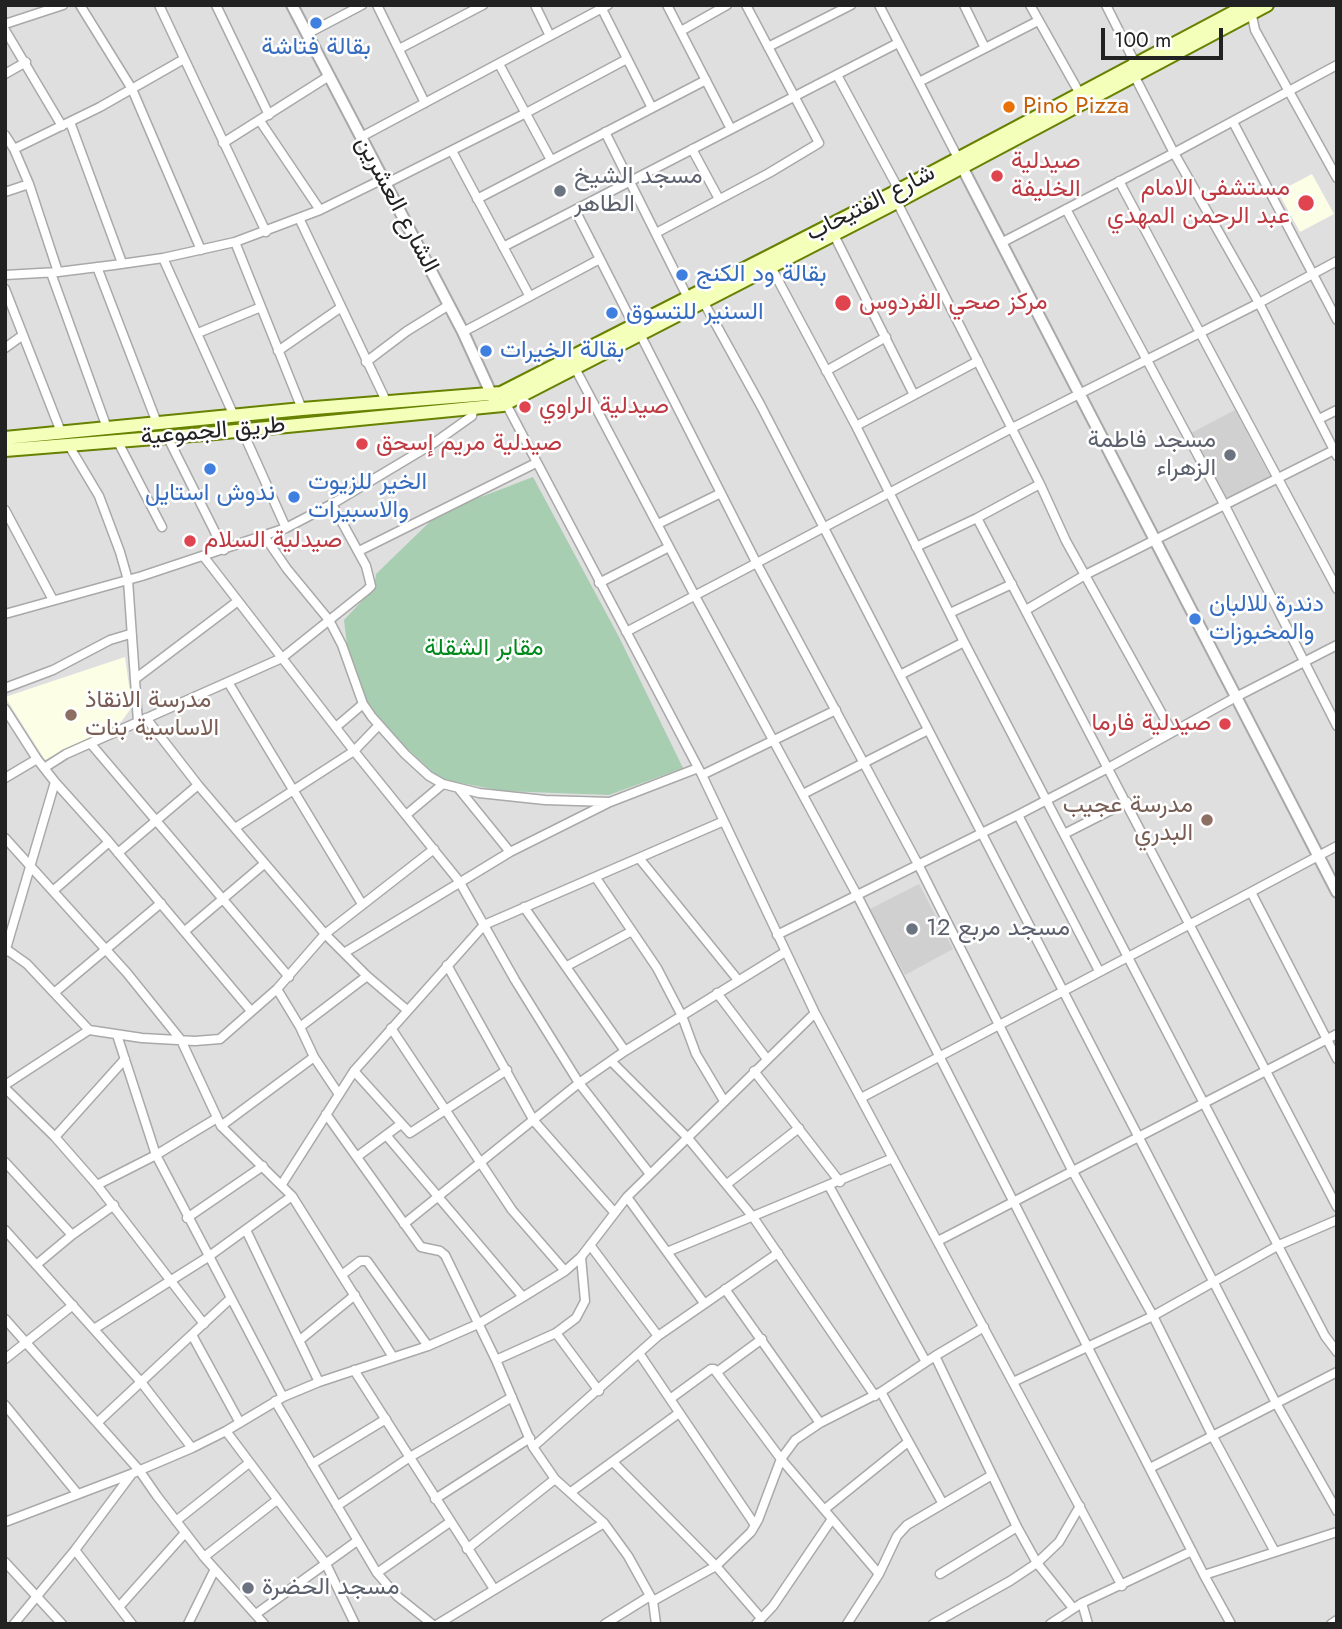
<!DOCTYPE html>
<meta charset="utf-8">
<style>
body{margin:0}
#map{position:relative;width:1342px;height:1629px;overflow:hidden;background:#f3f0e8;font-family:Jost,sans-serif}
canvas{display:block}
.frame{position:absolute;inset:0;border:7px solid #222;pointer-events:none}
.scale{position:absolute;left:1101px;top:28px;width:122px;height:32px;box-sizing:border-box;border:4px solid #222;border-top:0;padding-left:9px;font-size:21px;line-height:24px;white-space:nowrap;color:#222;-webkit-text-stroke:5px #fff;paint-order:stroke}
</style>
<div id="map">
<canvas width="1342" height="1629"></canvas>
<div class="frame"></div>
<div class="scale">100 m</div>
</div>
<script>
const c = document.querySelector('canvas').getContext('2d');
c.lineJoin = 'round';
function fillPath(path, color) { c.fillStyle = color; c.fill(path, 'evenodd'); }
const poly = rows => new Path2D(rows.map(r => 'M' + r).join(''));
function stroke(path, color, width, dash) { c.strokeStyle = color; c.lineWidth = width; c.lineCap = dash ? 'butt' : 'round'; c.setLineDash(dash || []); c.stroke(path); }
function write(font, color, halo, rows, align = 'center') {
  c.font = font + ' Jost,Vazirmatn,sans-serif'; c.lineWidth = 5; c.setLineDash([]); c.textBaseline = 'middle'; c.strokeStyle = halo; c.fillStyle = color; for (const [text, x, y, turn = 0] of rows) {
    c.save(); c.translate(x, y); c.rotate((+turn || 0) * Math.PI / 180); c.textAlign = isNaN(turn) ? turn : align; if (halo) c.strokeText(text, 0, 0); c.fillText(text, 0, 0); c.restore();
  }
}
fillPath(poly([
 [5,5,1337,5,1337,1624,5,1624]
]), '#e0dfdf');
fillPath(poly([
 [1312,174,1334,214,1300,232,1278,192],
 [125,657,132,707,121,722,45,760,5,697]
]), '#fcffe5');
fillPath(poly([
 [1235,410,1270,476,1224,500,1191,433],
 [919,884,953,949,905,975,870,909]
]), '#d0d0d0');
fillPath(poly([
 [533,477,619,637,683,768,609,795,503,791,440,779,367,711,349,661,344,620,374,588,376,574,439,513]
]), '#a7ceb1');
const minor = poly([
 [80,5,132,89,201,250],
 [159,5,266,232],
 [216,5,269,115],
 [377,5,425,103],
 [535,5,550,36],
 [667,5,731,129],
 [879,5,958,158],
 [964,5,985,48],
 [1030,5,1080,94],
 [1106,5,1135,63],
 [602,9,652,108],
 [1251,11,1255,30,1337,178],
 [5,24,63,5],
 [5,30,62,126],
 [681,31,727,5],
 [307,34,362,5],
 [768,47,851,5],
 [399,49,483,5],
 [499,64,551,160],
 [5,74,26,62],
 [837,75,899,190],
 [1135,77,1174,153,1259,303,1337,456],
 [919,82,1038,21],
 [260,121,320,210],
 [70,122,122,263],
 [1233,122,1337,320],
 [605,132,688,298],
 [5,135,14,149,29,184,58,272],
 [361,137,608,5],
 [223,143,329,76],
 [14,149,100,107,184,59],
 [692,149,719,199],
 [452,151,529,295],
 [1119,181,1337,589],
 [385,184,526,113,627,59],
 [5,192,29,184],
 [477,199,706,80],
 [897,202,1040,484,1066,541,1172,732],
 [1066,209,1224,504,1337,726],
 [575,210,634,326],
 [299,218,387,403],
 [656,233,769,173,819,143,746,5],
 [834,235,914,395],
 [235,242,302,409],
 [1001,243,1174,153,1337,65],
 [503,247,898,43],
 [163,258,234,416],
 [97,267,157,423],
 [771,267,856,426,964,642,1325,1336,1337,1352],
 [51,273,107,428],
 [5,275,58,272,114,265,163,258,235,242,320,210,383,179],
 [5,289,61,432],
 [703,301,761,406,1276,1403,1337,1511],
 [463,332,600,259],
 [198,333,261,307],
 [640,334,757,564,919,866,1073,1172,1153,1316,1212,1435,1275,1552],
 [5,348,23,335],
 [278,351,340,308],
 [366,362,407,331,449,305],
 [575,368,695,596,857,895,1204,1575,1231,1624],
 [826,371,886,337],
 [504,400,702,775,815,1013,1122,1586],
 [1319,419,1337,410],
 [856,426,978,361],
 [242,430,286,528],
 [167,436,224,550],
 [117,440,162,527],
 [68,444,99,496,120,552,128,580,138,722],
 [5,510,53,600],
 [977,518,1337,1207],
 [658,524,721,493],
 [265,537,287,569,329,620,342,645,363,704,372,717,405,754,429,776,443,784,479,793,545,800,610,802],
 [916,547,977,518,1040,484],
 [359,551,536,463],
 [204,557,354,751,459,881,515,980,579,1083,650,1174],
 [599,583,669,547],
 [1026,610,1085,575,1334,450],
 [950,613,1012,584],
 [5,614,142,576,286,528,332,504,434,443,472,416,474,406],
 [626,632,1012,428,1259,303,1337,261],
 [900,675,964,642],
 [135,679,238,601],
 [228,682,362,904],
 [5,688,53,670,110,640,130,634],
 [5,709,37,759,55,782,5,952],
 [146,718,198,785,325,934,367,976,407,1010],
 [336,727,363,704],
 [91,744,289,977],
 [44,768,66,754,282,658,367,590,371,586,366,566,332,504],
 [702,775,836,710],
 [5,778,37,759],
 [55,782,109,842,251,1011],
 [459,789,510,852],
 [803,794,928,730],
 [406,815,443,784],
 [1018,815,1099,971],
 [235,828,354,751,378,726],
 [1064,834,1127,802],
 [5,838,127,973,181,1040,221,1126,292,1196,393,1357],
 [1337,846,1251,892,1337,1059],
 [118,853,198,785],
 [639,858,738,980],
 [596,878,657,968,682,1016,696,1054,724,1101],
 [54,890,109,842],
 [524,907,625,1051],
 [185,931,264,864],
 [777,935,1018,815,1108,768,1236,697,1337,645],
 [6,949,27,964,89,1030],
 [344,953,510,852,610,802,698,768],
 [447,965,534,1121,614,1212],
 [567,966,632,931],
 [277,989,300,1027,314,1057,338,1093],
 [54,993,161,903],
 [717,993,767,1059],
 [300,1027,367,976],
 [391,1028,512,1210,565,1271],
 [117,1035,156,1155,283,1397],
 [611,1061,687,1137,753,1217,875,1396],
 [354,1071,410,1133,507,1070],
 [754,1071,840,1182],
 [5,1085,89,1030,142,1038,195,1041,220,1039,277,989,325,934,434,849],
 [5,1088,55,1137,97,1185,204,1324],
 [861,1098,1251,892],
 [326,1114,421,1247,440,1251,445,1255,496,1360,533,1447,555,1479,604,1523,628,1556,653,1601,656,1624],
 [221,1126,314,1057],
 [386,1135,523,1297],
 [55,1137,125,1059],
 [358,1156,401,1124],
 [5,1162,72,1235],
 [282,1184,354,1071,484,925,724,821],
 [727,1184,799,1128],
 [97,1185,156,1155,217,1118],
 [829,1186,926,1362],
 [627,1197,704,1303],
 [187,1218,263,1166],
 [404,1224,579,1083,625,1051,785,952],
 [5,1230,141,1382,192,1448],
 [246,1230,319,1382],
 [938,1241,1337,1034],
 [590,1245,658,1336],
 [667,1252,893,1158],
 [36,1265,72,1235,114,1205],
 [343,1274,360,1261,367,1261,428,1346],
 [725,1289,820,1423],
 [5,1319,139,1470,157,1496,204,1557,264,1624],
 [94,1329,208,1257,292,1196],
 [556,1333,599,1391],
 [192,1335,240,1423],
 [300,1340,355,1295],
 [639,1353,755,1525],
 [935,1356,1017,1527,1037,1563,1073,1608],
 [5,1359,73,1305],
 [496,1360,556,1333,576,1318,585,1301,581,1257],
 [354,1370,494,1589],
 [717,1372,762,1339],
 [1013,1382,1153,1316,1279,1245,1337,1220],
 [881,1392,943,1504],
 [670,1399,711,1369,714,1369,781,1459,879,1574],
 [275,1401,377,1573,397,1596,432,1624],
 [5,1405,77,1493],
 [98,1422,230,1299],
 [226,1431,326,1564,355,1624],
 [533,1447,658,1336,778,1253],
 [613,1462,716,1566,761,1618],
 [312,1464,386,1419],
 [1150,1468,1337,1372],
 [571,1492,679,1413],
 [435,1499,530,1438],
 [337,1506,410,1457,512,1397],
 [825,1509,908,1442],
 [176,1521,249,1463],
 [5,1522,131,1474,192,1448,226,1431,283,1397,319,1382,428,1346,478,1324,523,1297,565,1271,581,1257,627,1197,815,1013],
 [467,1549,555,1479],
 [75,1550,132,1624],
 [204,1557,277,1500],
 [5,1562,62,1624],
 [377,1573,450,1522],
 [940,1574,1017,1527],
 [1204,1575,1337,1532],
 [653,1601,716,1566,751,1532,758,1520,781,1459,795,1440,820,1423,881,1392,935,1356,984,1327],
 [1082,1603,1088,1624],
 [119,1607,185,1533],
 [256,1614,357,1541],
 [14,1624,75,1550,131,1475],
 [188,1624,215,1569],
 [438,1624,604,1523],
 [605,1624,650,1596],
 [756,1624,773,1606,832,1519],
 [847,1624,879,1574,897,1536,907,1525,992,1475],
 [933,1624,1010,1581,1037,1563,1059,1542,1080,1506],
 [1050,1624,1082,1603,1192,1551],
 [1331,1624,1337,1620]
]);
const tertiary = poly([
 [292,5,463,332,494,400],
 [959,161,1337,892]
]);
const secondary = poly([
 [5,438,302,409,501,393,899,190,1247,5],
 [5,450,205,434,503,405,897,202,1267,5]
]);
stroke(minor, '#a9a9a9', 11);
stroke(tertiary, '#a9a9a9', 14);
stroke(secondary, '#668200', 16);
stroke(minor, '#fff', 8);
stroke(tertiary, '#fff', 10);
stroke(secondary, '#f4ffba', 12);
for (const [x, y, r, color] of [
 [316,23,7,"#3f7fe0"],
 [1009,107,7,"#e8710a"],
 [997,176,7,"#e0444e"],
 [560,191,7,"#6b7280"],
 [1306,203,9,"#e0444e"],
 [682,275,7,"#3f7fe0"],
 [843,303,9,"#e0444e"],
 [612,313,7,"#3f7fe0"],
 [486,351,7,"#3f7fe0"],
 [525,407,7,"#e0444e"],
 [362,444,7,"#e0444e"],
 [1230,455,7,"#6b7280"],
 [210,469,7,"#3f7fe0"],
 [294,497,7,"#3f7fe0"],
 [190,541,7,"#e0444e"],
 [1195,619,7,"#3f7fe0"],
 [71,715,7,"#8d6e63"],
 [1225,724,7,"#e0444e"],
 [1207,820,7,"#8d6e63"],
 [912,929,7,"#6b7280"],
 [248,1588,7,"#6b7280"]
]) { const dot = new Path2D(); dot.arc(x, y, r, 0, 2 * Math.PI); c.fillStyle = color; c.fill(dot); stroke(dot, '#fff', 2.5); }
write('24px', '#366cbe', '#fff', [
 ["بقالة فتاشة",316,48,"center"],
 ["بقالة ود الكنج",696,275],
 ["السنير للتسوق",626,313],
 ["بقالة الخيرات",500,351],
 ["الخير للزيوت",308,483],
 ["والاسبيرات",308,511],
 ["ندوش استايل",210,494,"center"],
 ["دندرة للالبان",1209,605],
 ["والمخبوزات",1209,633]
], 'left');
write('24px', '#c56008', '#fff', [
 ["Pino Pizza",1023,107]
], 'left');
write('24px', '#be3a42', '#fff', [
 ["صيدلية",1011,162],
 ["الخليفة",1011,190],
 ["مستشفى الامام",1290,189,"right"],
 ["عبد الرحمن المهدي",1290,217,"right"],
 ["مركز صحي الفردوس",859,303],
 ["صيدلية الراوي",539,407],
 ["صيدلية مريم إسحق",376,444],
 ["صيدلية السلام",204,541],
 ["صيدلية فارما",1211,724,"right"]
], 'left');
write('24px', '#5b616d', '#fff', [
 ["مسجد الشيخ",574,177],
 ["الطاهر",574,205],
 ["مسجد فاطمة",1216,441,"right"],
 ["الزهراء",1216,469,"right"],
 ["مسجد مربع 12",926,929],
 ["مسجد الحضرة",262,1588]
], 'left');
write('24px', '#222', '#fff', [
 ["شارع الفتيحاب",871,204,-27],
 ["الشارع العشرين",396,205,62],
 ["طريق الجموعية",213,432,-5]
]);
write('24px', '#02891b', '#fff', [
 ["مقابر الشقلة",484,649]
]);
write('24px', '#785e54', '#fff', [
 ["مدرسة الانقاذ",85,701],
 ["الاساسية بنات",85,729],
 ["مدرسة عجيب",1193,806,"right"],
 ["البدري",1193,834,"right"]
], 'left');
</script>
